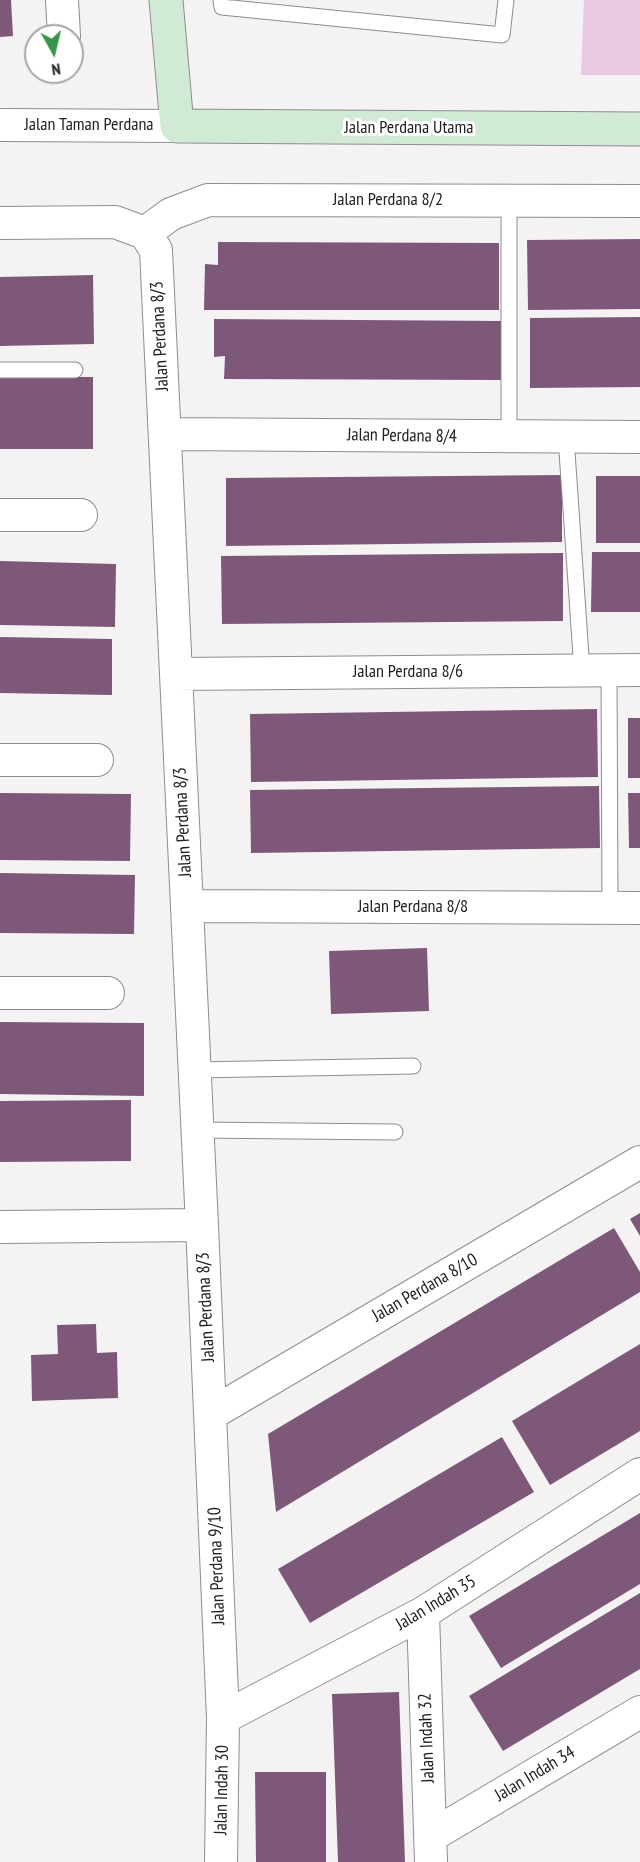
<!DOCTYPE html>
<style>
body{margin:0}
#map{position:relative;width:640px;height:1862px;overflow:hidden;background:#f5f2f4;font-family:"PT Sans Narrow",sans-serif}
canvas{display:block}
.north{position:absolute;left:24px;top:24px;width:60px;height:60px;box-sizing:border-box;background:#fff;border:2px solid #a7a6a6;border-radius:50%;rotate:172deg;font-size:16px;font-weight:700;line-height:24px;text-align:center;color:#222021}
.north::after{content:'';display:block;margin:auto;width:21px;height:27px;background:#369549;clip-path:polygon(50% 0,100% 100%,50% 72%,0 100%)}
</style>
<div id="map">
<canvas width="640" height="1862"></canvas>
<div class="north">N</div>
</div>
<script>
const c = document.querySelector('canvas').getContext('2d');
c.lineJoin = 'round';
function fillPath(path, color) { c.fillStyle = color; c.fill(path, 'evenodd'); }
const poly = rows => new Path2D(rows.map(r => 'M' + r).join(''));
function stroke(path, color, width, dash) { c.strokeStyle = color; c.lineWidth = width; c.lineCap = dash ? 'butt' : 'round'; c.setLineDash(dash || []); c.stroke(path); }
function write(font, color, halo, rows, align = 'center') {
  c.font = font + ' "PT Sans Narrow",sans-serif'; c.lineWidth = 6; c.setLineDash([]); c.textBaseline = 'middle'; c.strokeStyle = halo; c.fillStyle = color; for (const [text, x, y, turn = 0] of rows) {
    c.save(); c.translate(x, y); c.rotate((+turn || 0) * Math.PI / 180); c.textAlign = isNaN(turn) ? turn : align; if (halo) c.strokeText(text, 0, 0); c.fillText(text, 0, 0); c.restore();
  }
}
fillPath(poly([
 [584,0,640,0,640,75,581,75]
]), '#eac8e3');
fillPath(poly([
 [0,0,11,0,13,36,0,37],
 [640,239,640,309,528,310,527,240],
 [218,242,499,243,499,310,204,310,205,264,218,265],
 [93,275,94,344,0,346,0,277],
 [640,317,640,387,530,388,530,318],
 [214,319,502,321,502,380,224,379,225,356,214,357],
 [0,377,93,377,93,449,0,449],
 [562,475,562,542,226,546,226,478],
 [596,476,640,476,640,543,596,543],
 [592,552,640,552,640,612,591,612],
 [563,553,563,621,222,624,221,556],
 [0,561,116,564,115,627,0,625],
 [0,637,112,639,112,695,0,693],
 [597,709,598,777,251,782,250,714],
 [628,718,640,718,640,778,628,778],
 [599,786,600,848,251,853,250,790],
 [0,793,131,794,130,861,0,860],
 [628,793,640,793,640,848,629,848],
 [0,873,135,875,134,934,0,933],
 [427,948,429,1011,331,1014,329,951],
 [0,1022,144,1023,144,1096,0,1094],
 [131,1100,131,1161,0,1162,0,1101],
 [640,1213,640,1236,630,1219],
 [614,1228,640,1272,640,1292,276,1512,268,1434],
 [96,1324,97,1353,117,1352,118,1398,32,1401,31,1355,58,1354,57,1325],
 [640,1344,640,1431,550,1485,512,1421],
 [502,1437,534,1492,310,1623,278,1569],
 [640,1513,640,1584,501,1668,469,1616],
 [640,1593,640,1669,503,1751,469,1696],
 [399,1692,405,1862,338,1862,332,1694],
 [255,1772,326,1772,326,1862,256,1862]
]), '#7e5878');
const lane = poly([
 [221,0,222,7,502,35,506,0],
 [0,370,75,370],
 [509,437,509,201],
 [566,437,582,671],
 [609,670,610,908],
 [195,1070,413,1066],
 [197,1130,395,1132]
]);
const street = poly([
 [62,0,64,36],
 [0,125,177,126],
 [0,223,115,222,145,233],
 [145,233,156,250,202,1225,223,1718,221,1862],
 [145,233,171,214,208,200,640,201],
 [165,434,640,437],
 [0,515,81,515],
 [176,674,640,670],
 [0,760,97,760],
 [187,906,640,908],
 [0,993,108,993],
 [0,1227,202,1225],
 [211,1414,640,1162],
 [423,1613,431,1862],
 [223,1718,423,1613,640,1474],
 [431,1836,640,1712]
]);
const secondary = poly([
 [166,0,177,126,640,129]
]);
stroke(lane, '#8f8c8f', 17);
stroke(street, '#8f8c8f', 34);
stroke(secondary, '#8f8c8f', 35);
stroke(lane, '#fff', 15);
stroke(street, '#fff', 32);
stroke(secondary, '#d1ead5', 33);
write('18px', '#222021', '#fff', [
 ["Jalan Taman Perdana",89,125],
 ["Jalan Perdana Utama",409,128],
 ["Jalan Perdana 8/2",388,200],
 ["Jalan Perdana 8/3",160,336,-93],
 ["Jalan Perdana 8/4",402,436,1],
 ["Jalan Perdana 8/6",408,672],
 ["Jalan Perdana 8/3",183,822,-93],
 ["Jalan Perdana 8/8",413,907],
 ["Jalan Perdana 8/10",425,1288,-30],
 ["Jalan Perdana 8/3",206,1307,-93],
 ["Jalan Perdana 9/10",217,1566,-92],
 ["Jalan Indah 35",436,1603,-31],
 ["Jalan Indah 32",427,1738,-92],
 ["Jalan Indah 34",535,1774,-31],
 ["Jalan Indah 30",222,1790,-89]
]);
</script>
